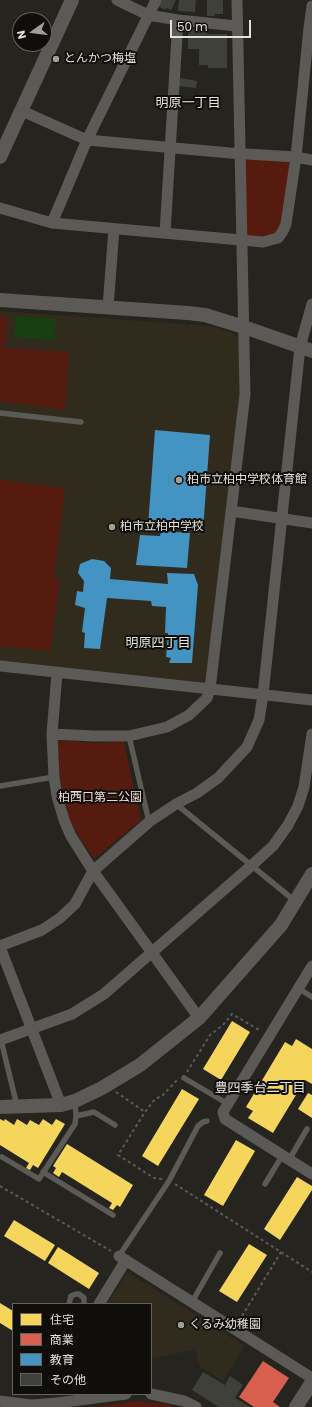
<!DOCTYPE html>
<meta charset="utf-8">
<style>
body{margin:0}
#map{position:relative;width:312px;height:1407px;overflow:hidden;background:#26241f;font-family:Poppins,"Noto Sans JP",sans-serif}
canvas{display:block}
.legend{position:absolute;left:12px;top:1303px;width:140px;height:92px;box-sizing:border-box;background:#100e0a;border:1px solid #64625e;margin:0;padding:5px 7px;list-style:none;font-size:12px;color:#e3e1db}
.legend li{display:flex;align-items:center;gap:8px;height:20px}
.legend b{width:20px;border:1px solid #64625e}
.north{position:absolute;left:12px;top:12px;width:40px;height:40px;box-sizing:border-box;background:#100e0a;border:1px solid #64625e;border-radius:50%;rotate:256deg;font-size:11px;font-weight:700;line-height:16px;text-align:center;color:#e3e1db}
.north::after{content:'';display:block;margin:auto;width:14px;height:18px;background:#a19f99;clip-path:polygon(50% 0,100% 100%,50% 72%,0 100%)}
.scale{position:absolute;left:170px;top:20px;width:81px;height:18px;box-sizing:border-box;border:2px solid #e3e1db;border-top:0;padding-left:5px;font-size:12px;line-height:14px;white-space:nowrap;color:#e3e1db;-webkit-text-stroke:3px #100e0a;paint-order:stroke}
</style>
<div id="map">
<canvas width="312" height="1407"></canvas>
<ul class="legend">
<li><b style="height:11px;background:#f6d55c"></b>住宅</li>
<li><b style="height:11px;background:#d6604d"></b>商業</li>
<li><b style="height:11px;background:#4393c3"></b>教育</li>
<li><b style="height:11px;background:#40403b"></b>その他</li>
</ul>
<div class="north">N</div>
<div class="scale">50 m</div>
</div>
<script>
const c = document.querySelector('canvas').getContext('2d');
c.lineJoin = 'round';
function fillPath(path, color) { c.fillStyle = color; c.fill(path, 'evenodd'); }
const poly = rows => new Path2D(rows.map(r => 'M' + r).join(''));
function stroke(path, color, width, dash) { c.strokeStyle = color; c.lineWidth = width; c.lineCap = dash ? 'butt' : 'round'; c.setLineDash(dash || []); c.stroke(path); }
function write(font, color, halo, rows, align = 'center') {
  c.font = font + ' Poppins,"Noto Sans JP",sans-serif'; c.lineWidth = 4; c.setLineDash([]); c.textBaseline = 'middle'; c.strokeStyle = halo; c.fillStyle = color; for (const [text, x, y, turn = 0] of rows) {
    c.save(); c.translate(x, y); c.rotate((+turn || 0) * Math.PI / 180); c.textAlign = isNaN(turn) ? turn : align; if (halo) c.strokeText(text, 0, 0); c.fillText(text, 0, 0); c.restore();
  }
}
fillPath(poly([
 [0,311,211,326,231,332,239,339,240,393,207,681,203,684,0,662],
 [127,1272,245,1346,223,1381,199,1366,195,1349,152,1359,151,1358,151,1304,107,1304]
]), '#312b1d');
fillPath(poly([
 [246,159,288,162,291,166,283,223,274,235,249,238,245,233,243,162],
 [0,316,8,317,5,348,69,352,65,410,0,401],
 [0,480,65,488,54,579,60,579,50,651,0,646],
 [57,740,95,743,124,742,141,820,94,859,69,820,60,778],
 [138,1401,167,1404,174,1407,93,1407]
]), '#561b0f');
fillPath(poly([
 [16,316,56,319,54,340,14,337]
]), '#173f10');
fillPath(poly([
 [232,1021,250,1032,221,1080,203,1069],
 [296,1039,312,1049,312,1084,305,1080,273,1133,248,1118,253,1111,246,1107,285,1042,292,1046],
 [182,1089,199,1099,158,1166,142,1156],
 [308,1093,312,1095,312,1118,298,1109],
 [0,1119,4,1121,5,1119,14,1125,17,1119,27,1125,30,1120,39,1125,43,1119,52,1125,56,1119,65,1124,38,1168,33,1165,30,1170,26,1168,29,1163,0,1145],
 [236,1140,255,1151,223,1206,204,1195],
 [67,1144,133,1185,120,1207,117,1205,113,1210,109,1208,112,1203,62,1172,59,1177,53,1173,56,1168,53,1166],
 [297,1177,312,1186,312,1190,280,1240,264,1229],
 [14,1220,55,1245,45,1261,4,1236],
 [249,1244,267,1255,237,1302,219,1291],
 [58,1247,99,1273,89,1289,48,1263],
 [0,1303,13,1311,13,1331,0,1323]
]), '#f6d55c');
fillPath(poly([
 [263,1361,289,1378,273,1402,280,1407,254,1407,239,1397]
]), '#d6604d');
fillPath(poly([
 [155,430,210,435,203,530,148,526],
 [161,531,190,533,187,568,136,565,140,535,160,536],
 [92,559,104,561,111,568,110,579,168,584,167,573,194,574,198,585,192,663,169,663,171,658,166,657,168,633,165,633,166,607,152,606,151,601,107,598,100,649,84,648,85,633,82,632,85,608,75,605,77,591,83,592,84,581,78,573,80,564]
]), '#4393c3');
fillPath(poly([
 [158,0,176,0,171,10,166,8,165,10,156,5],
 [179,0,196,0,195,12,178,11],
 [207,0,223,0,223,14,214,14,215,16,207,16],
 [188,29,208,30,207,34,227,34,227,68,208,68,208,65,199,65,199,49,188,49],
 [181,78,197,81,196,88,179,86,179,80],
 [203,1372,225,1385,230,1376,243,1385,235,1398,250,1407,219,1407,192,1390]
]), '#40403b');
stroke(poly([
 [187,1072,210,1035,223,1025,232,1014,261,1031],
 [116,1092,145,1112],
 [162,1179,154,1178,118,1155,145,1112,155,1099,162,1096,177,1080],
 [175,1184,312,1272],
 [0,1186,111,1251],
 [239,1321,281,1252]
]), '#5d5b57', 2, [3, 3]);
stroke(poly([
 [0,413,81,422],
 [129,736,149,822],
 [0,786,54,777],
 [176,804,295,901],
 [298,988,312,997],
 [1,1040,17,1106],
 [184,1078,228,1104],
 [76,1116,94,1112,115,1125],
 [2,1157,39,1179,75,1124,76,1116,75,1101],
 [289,1160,307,1129],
 [43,1172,113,1215],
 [265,1184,282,1156],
 [119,1256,169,1181,198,1126,203,1122,207,1121],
 [192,1302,220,1253],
 [69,1304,71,1296,76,1294,79,1294,84,1298,84,1304]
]), '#5c5a57', 5.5);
stroke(poly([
 [117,0,148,15,178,20,237,26],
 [312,6,309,28,312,29],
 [22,111,87,140,230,153,296,157,312,160],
 [0,208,52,223,241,240,263,242,278,238,283,231,286,224,296,157,309,28],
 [52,223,87,140,156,0],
 [165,233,178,20],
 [108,307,114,229],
 [231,511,312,523],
 [0,666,312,700],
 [57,673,52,734,54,777,57,796,64,820,71,836,93,871,199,1018],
 [52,734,94,736,129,736,167,727,189,715,207,698,210,689,245,394,237,0],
 [0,946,42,930,60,918,75,904,93,871,149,822,176,804,197,793,218,778,247,747,259,720,263,695,300,347,312,304],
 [0,947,61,1105],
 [312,966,223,1112,225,1119,312,1174],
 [0,1040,72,1014,104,994,251,866,273,846,288,825,298,806,304,787,312,734],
 [119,1256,312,1378],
 [99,1304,126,1260],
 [151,1394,184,1401,196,1407],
 [0,1401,31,1405,57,1403,126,1394]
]), '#5c5a57', 11);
stroke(poly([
 [0,157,72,0],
 [0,300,188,313,205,315,244,327,312,351],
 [0,1107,61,1105,75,1101,102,1088,140,1065,199,1018,281,925,312,874],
 [296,1407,312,1382]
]), '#5c5a57', 14);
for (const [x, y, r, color] of [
 [56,59,4,"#a19f99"],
 [179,480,4,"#a19f99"],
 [112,527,4,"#a19f99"],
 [181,1325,4,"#a19f99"]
]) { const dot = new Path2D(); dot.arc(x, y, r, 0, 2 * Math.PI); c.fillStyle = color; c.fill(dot); stroke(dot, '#100e0a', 1.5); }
write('12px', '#e3e1db', '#100e0a', [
 ["とんかつ梅塩",64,59],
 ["柏市立柏中学校体育館",187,480],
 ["柏市立柏中学校",120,527],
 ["くるみ幼稚園",189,1325]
], 'left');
write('12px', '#f2d9d3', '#100e0a', [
 ["柏西口第二公園",100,798]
]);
write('13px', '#e3e1db', '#100e0a', [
 ["明原一丁目",188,104],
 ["明原四丁目",158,644],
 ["豊四季台二丁目",260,1089]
]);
</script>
